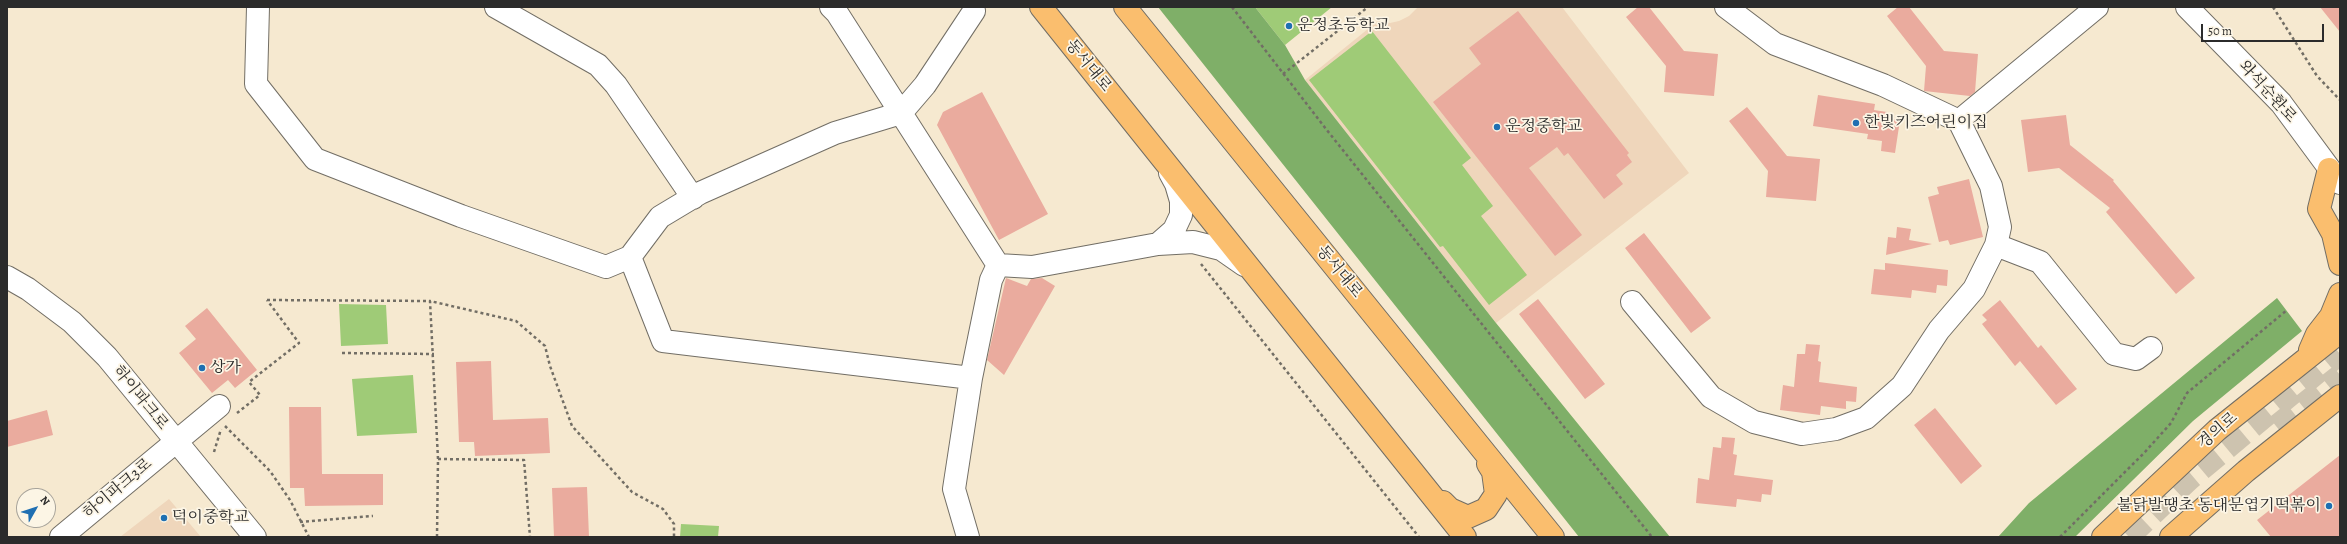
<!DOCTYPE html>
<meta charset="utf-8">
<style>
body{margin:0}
#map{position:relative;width:2347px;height:544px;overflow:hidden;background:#f6e9d0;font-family:Alegreya,serif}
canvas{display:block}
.frame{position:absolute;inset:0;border:8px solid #2b2b2b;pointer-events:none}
.north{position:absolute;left:16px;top:488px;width:40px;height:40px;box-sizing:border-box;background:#fcf5e5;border:1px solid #a8a49b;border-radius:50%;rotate:51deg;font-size:11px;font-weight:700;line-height:16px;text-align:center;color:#2b2b2b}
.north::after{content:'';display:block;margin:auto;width:14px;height:18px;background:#1f6fb2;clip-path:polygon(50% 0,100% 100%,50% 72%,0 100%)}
.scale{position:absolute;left:2201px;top:24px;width:123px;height:18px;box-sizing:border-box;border:2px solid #2b2b2b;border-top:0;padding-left:5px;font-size:12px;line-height:14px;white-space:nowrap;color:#2b2b2b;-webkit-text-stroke:3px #fcf5e5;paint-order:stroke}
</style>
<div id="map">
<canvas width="2347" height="544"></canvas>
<div class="frame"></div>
<div class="north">N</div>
<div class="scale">50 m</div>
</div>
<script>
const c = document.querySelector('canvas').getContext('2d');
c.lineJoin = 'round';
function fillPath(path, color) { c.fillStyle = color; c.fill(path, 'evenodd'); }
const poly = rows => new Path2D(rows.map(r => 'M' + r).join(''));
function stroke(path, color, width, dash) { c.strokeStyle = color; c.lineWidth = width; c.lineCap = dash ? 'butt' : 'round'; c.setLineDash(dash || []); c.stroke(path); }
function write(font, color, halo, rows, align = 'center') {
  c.font = font + ' Alegreya,"Noto Serif KR",serif'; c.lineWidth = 3.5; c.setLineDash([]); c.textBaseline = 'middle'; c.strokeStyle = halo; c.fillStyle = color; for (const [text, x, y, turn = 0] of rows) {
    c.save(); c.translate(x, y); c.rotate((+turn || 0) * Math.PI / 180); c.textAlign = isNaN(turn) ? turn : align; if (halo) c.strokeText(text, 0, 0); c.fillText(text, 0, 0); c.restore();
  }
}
fillPath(poly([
 [1418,7,1562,7,1689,173,1496,323,1305,80,1379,20,1390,23,1399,21,1409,16],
 [169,499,201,537,120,537]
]), '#efd6bb');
fillPath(poly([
 [1255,7,1332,7,1285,45],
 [1372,31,1471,158,1462,165,1493,206,1481,216,1527,275,1489,305,1443,246,1440,247,1309,80],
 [339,304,386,305,388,344,341,346],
 [413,375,417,433,357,436,352,379],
 [681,524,719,526,718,537,680,537]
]), '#9fcb77');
fillPath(poly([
 [1158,7,1255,7,1285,45,1305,80,1496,323,1670,537,1579,537],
 [2277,298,2302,331,2193,421,2075,537,1998,537,2029,503]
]), '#7faf68');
fillPath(poly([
 [1638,7,1649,7,1684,51,1718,54,1714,96,1664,92,1666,66,1626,17],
 [1898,7,1909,7,1944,51,1978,54,1975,92,1970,96,1924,91,1926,66,1887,16],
 [2320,7,2340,7,2340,32],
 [1518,11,1629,153,1627,155,1632,162,1616,175,1623,184,1604,199,1568,153,1564,156,1557,147,1529,168,1582,235,1555,256,1433,102,1481,64,1469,48],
 [982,92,1048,214,999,240,937,125,943,112],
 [1818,95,1875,104,1874,110,1887,112,1886,118,1900,120,1895,153,1881,151,1882,141,1867,139,1868,134,1813,126],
 [1747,107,1787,156,1820,159,1816,201,1766,197,1768,171,1729,121],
 [2066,115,2070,145,2114,180,2113,181,2195,278,2176,294,2106,212,2110,208,2059,168,2028,172,2021,120],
 [1969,179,1983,237,1950,245,1948,240,1939,242,1928,197,1939,194,1937,187],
 [1897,227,1911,229,1909,240,1932,244,1886,255,1888,237,1896,238],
 [1644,233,1711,318,1691,333,1625,248],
 [1885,263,1948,270,1947,286,1937,285,1936,293,1912,290,1911,298,1871,294,1874,269,1885,270],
 [1006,278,1027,286,1031,279,1042,278,1055,286,1004,375,987,360],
 [1538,299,1605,384,1585,399,1519,314],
 [2000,300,2038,348,2041,345,2077,389,2056,405,2020,361,2015,366,1982,324,1987,320,1982,315],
 [207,308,257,370,235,388,228,380,212,393,179,353,196,339,185,326],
 [1806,344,1820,345,1818,361,1821,362,1819,382,1857,387,1856,402,1846,401,1846,409,1821,406,1820,415,1780,410,1783,385,1794,387,1797,354,1805,354],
 [491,361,493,420,548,418,550,453,475,456,474,442,459,442,456,362],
 [289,407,321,407,322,474,383,474,383,505,305,506,304,488,290,488],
 [1935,408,1982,466,1961,484,1914,425],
 [47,410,53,435,7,447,7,421],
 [1722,437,1735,438,1733,454,1737,455,1734,475,1773,480,1771,495,1762,494,1761,502,1737,499,1736,507,1696,503,1698,478,1709,480,1713,447,1721,448],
 [2340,455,2340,537,2271,537,2257,520],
 [587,487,589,537,554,537,552,488]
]), '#eaab9e');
stroke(poly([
 [2276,426,2340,375],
 [2129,537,2189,480,2340,354]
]), '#cdc3af', 22, [22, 11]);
const minor = poly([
 [258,7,256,84,315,159,461,216,606,267,630,257],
 [496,7,598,65,616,85,693,198],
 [831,7,837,13,998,265],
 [2187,7,2281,103,2340,183],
 [1959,121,2097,7],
 [1158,244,1174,230,1181,215,1181,201,1176,184,1170,173],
 [1996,245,2040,262,2114,354,2136,359,2151,348],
 [998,265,1032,267,1158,244,1193,242,1221,249,1244,265],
 [7,277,28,289,72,322,107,357,255,537],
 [1632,302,1711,397,1754,422,1802,434,1836,429,1866,418,1902,386,1939,330,1974,289,1996,245,2000,227,1991,186,1959,121,1883,85,1775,44,1726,7],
 [971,378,663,341,630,257,660,217,700,193,835,133,901,113,925,85,974,11],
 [61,537,219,406],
 [968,537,954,489,971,378,991,280,998,265]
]);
const major = poly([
 [2329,169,2319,209,2333,234,2340,264],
 [2310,350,2317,334,2331,316,2340,294],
 [2103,537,2217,430,2340,332],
 [2171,537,2246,471,2340,396]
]);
const highway = poly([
 [1041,7,1465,537],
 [1125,7,1553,537],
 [1443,502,1450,509,1468,517,1486,509,1496,494,1493,472,1488,464]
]);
stroke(minor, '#726e65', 24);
stroke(major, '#726e65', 24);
stroke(highway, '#726e65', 24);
stroke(poly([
 [1232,7,1326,129,1652,537],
 [2273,7,2317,76,2340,100],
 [1283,74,1368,7],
 [1201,264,1419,537],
 [267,300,430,301],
 [342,353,434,354],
 [237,413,260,395,249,382,299,343,267,300],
 [225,426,270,471,290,500,309,537],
 [214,452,221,429],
 [438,459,524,460,530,537],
 [300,522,373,516],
 [437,537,438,459,430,301,516,321,545,346,550,366,572,426,632,492,663,509,674,524,674,537],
 [2060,537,2145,452,2171,423,2187,393,2287,310]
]), '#726e65', 2.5, [3, 3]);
stroke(minor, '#fff', 22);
stroke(major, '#fabe6e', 22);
stroke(highway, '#fabe6e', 22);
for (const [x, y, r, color] of [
 [1289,26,4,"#1f6fb2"],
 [1856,123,4,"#1f6fb2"],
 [1497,127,4,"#1f6fb2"],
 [202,368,4,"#1f6fb2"],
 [2329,506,4,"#1f6fb2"],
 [164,518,4,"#1f6fb2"]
]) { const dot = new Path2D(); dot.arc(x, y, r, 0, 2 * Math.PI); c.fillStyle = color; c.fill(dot); stroke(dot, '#fcf5e5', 1.5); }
write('16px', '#2b2b2b', '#fcf5e5', [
 ["운정초등학교",1297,26],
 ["한빛키즈어린이집",1864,123],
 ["운정중학교",1505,127],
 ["상가",210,368],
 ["불닭발땡초 동대문엽기떡볶이",2321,506,"right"],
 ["덕이중학교",172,518]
], 'left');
write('16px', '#2b2b2b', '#fcf5e5', [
 ["동서대로",1088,66,51],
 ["와석순환로",2267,92,48],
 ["동서대로",1339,272,51],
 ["하이파크로",140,398,51],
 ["경의로",2218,431,-41],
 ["하이파크3로",118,489,-40]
]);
</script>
